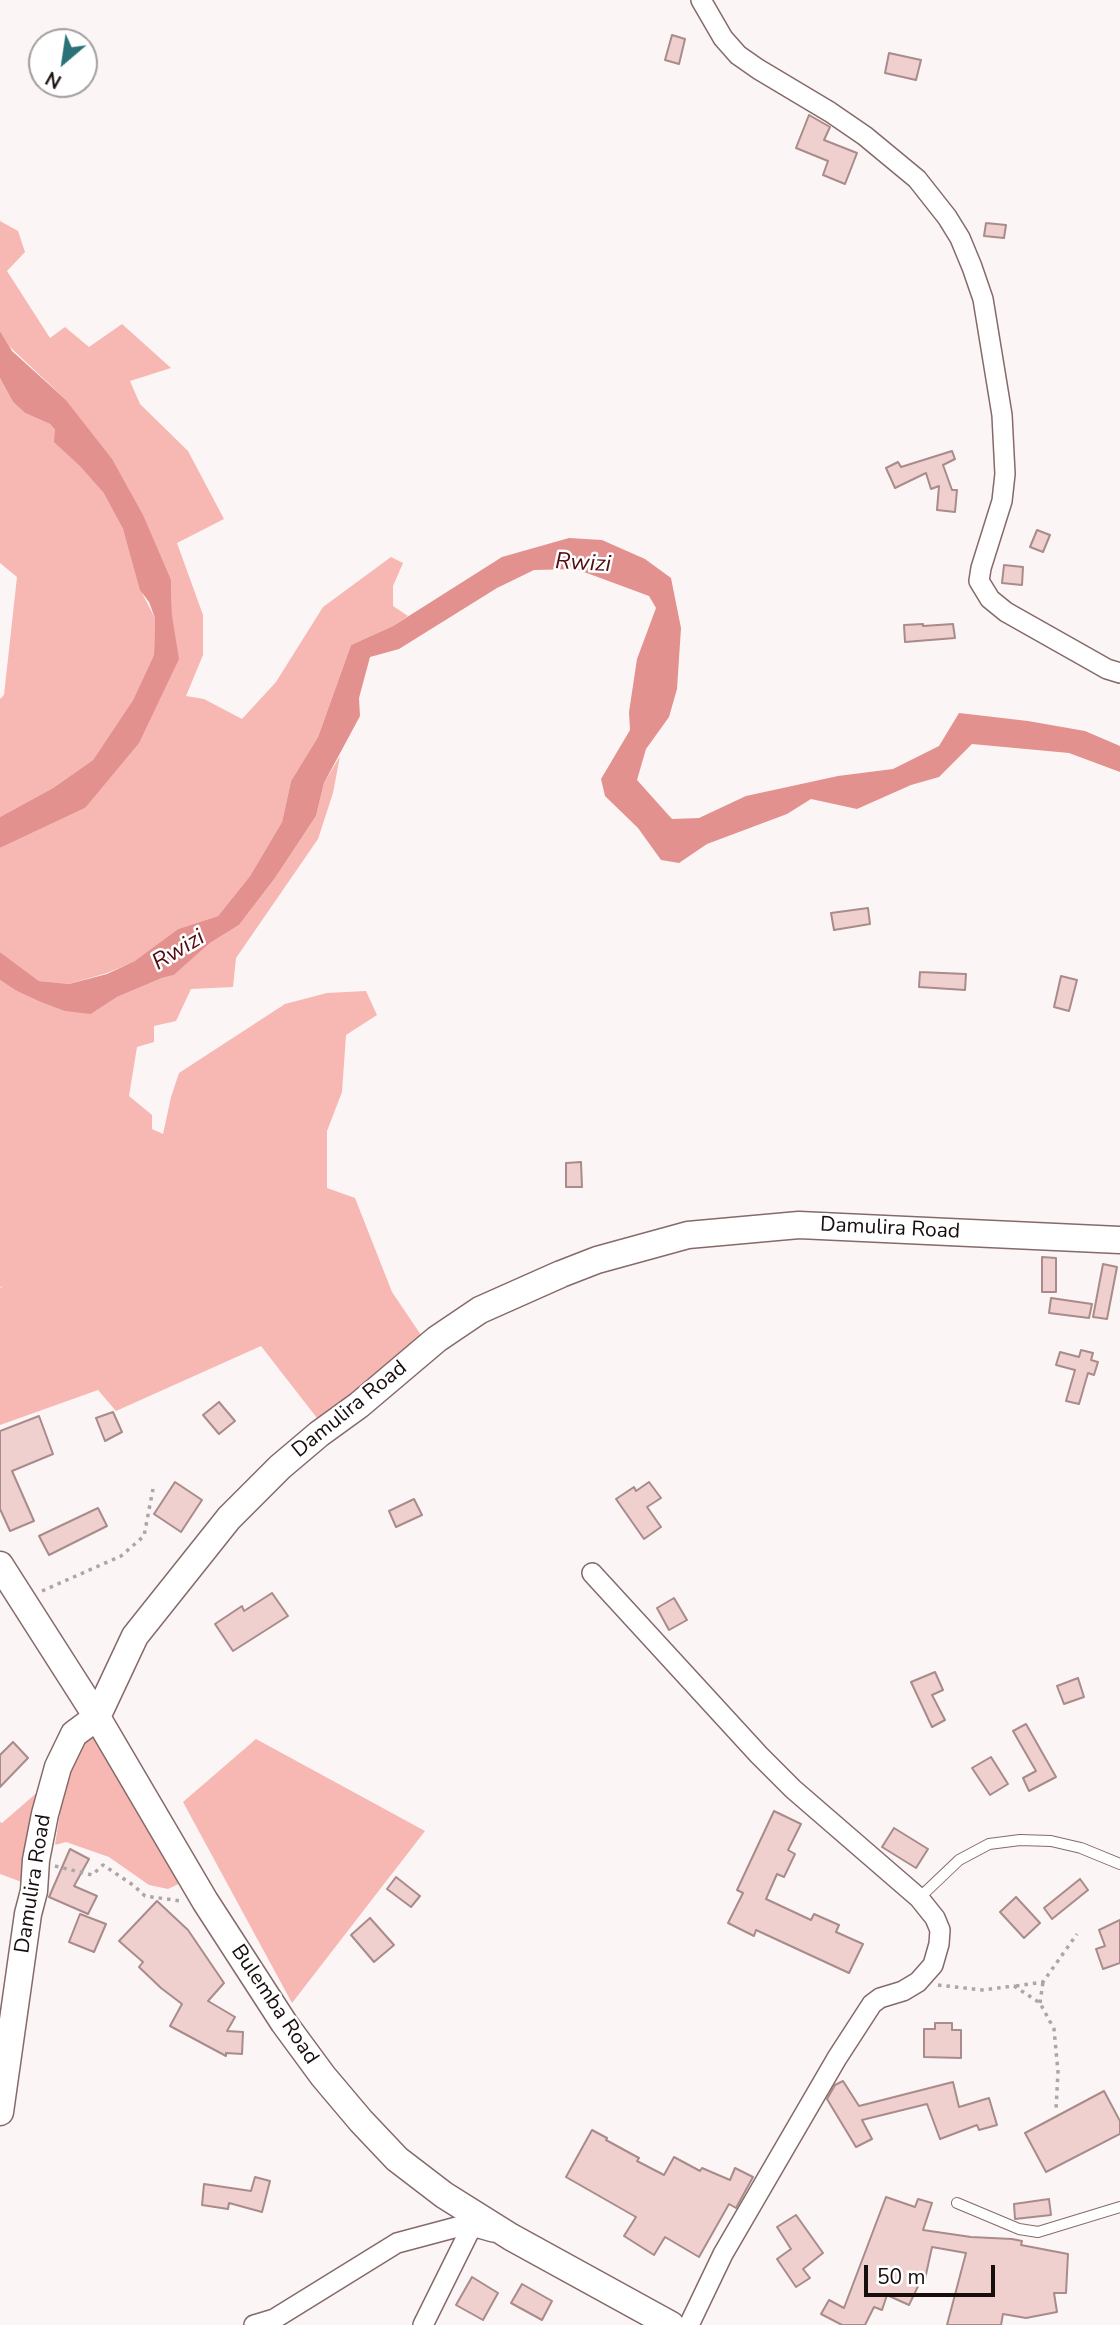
<!DOCTYPE html>
<style>
body{margin:0}
#map{position:relative;width:1120px;height:2325px;overflow:hidden;background:#fcf5f5;font-family:"Nunito Sans",sans-serif}
canvas{display:block}
.north{position:absolute;left:28px;top:28px;width:70px;height:70px;box-sizing:border-box;background:#fff;border:2px solid #a39f9f;border-radius:50%;rotate:209deg;font-size:19px;font-weight:700;line-height:28px;text-align:center;color:#180e0e}
.north::after{content:'';display:block;margin:auto;width:24px;height:32px;background:#297378;clip-path:polygon(50% 0,100% 100%,50% 72%,0 100%)}
.scale{position:absolute;left:864px;top:2265px;width:131px;height:32px;box-sizing:border-box;border:4px solid #180e0e;border-top:0;padding-left:9px;font-size:21px;line-height:24px;white-space:nowrap;color:#180e0e;-webkit-text-stroke:5px #fff;paint-order:stroke}
</style>
<div id="map">
<canvas width="1120" height="2325"></canvas>
<div class="north">N</div>
<div class="scale">50 m</div>
</div>
<script>
const c = document.querySelector('canvas').getContext('2d');
c.lineJoin = 'round';
function fillPath(path, color) { c.fillStyle = color; c.fill(path, 'evenodd'); }
const poly = rows => new Path2D(rows.map(r => 'M' + r).join(''));
function stroke(path, color, width, dash) { c.strokeStyle = color; c.lineWidth = width; c.lineCap = dash ? 'butt' : 'round'; c.setLineDash(dash || []); c.stroke(path); }
function write(font, color, halo, rows, align = 'center') {
  c.font = font + ' "Nunito Sans",sans-serif'; c.lineWidth = 5; c.setLineDash([]); c.textBaseline = 'middle'; c.strokeStyle = halo; c.fillStyle = color; for (const [text, x, y, turn = 0] of rows) {
    c.save(); c.translate(x, y); c.rotate((+turn || 0) * Math.PI / 180); c.textAlign = isNaN(turn) ? turn : align; if (halo) c.strokeText(text, 0, 0); c.fillText(text, 0, 0); c.restore();
  }
}
fillPath(poly([
 [0,221,18,231,25,252,7,271,50,338,65,327,89,347,122,324,171,368,130,381,140,404,188,451,224,519,177,543,203,615,203,655,186,696,204,699,242,719,276,682,323,607,391,557,403,563,393,586,393,606,408,616,393,626,351,645,318,737,291,781,282,822,250,876,218,916,178,929,136,961,107,973,69,984,39,981,0,952,0,848,85,808,172,616,171,580,65,399,9,346,0,331],
 [0,378,13,402,25,413,50,424,103,492,123,529,143,595,155,618,154,655,133,700,93,760,53,788,0,817,0,699,4,695,17,577,0,563],
 [340,756,333,793,318,839,236,958,233,987,191,989,176,1021,154,1026,154,1042,137,1047,129,1096,152,1115,152,1129,163,1134,171,1097,179,1073,285,1004,327,993,366,991,377,1015,346,1035,342,1092,327,1131,327,1188,355,1198,392,1292,425,1341,324,1427,261,1346,116,1411,98,1390,0,1425,0,1288,3,1286,0,1287,0,980,15,990,91,1014,117,997,162,978,174,975,210,943,239,925,275,878,316,816,324,783],
 [98,1725,193,1877,168,1889,149,1885,109,1857,66,1842,55,1845,65,1781,81,1744],
 [256,1739,425,1831,292,2003,183,1802],
 [48,1783,30,1885,0,1874,0,1822,2,1823]
]), '#f7b7b3');
fillPath(poly([
 [0,331,12,351,65,399,112,459,143,515,171,580,172,616,179,659,139,743,85,808,0,848,0,817,53,788,93,760,133,700,154,655,155,618,149,602,140,590,123,529,103,492,80,466,54,442,55,430,50,424,25,413,13,402,0,378],
 [569,538,602,540,645,559,671,578,681,628,677,689,669,717,646,749,637,780,672,819,699,818,746,796,838,776,893,769,939,746,959,713,1028,721,1085,731,1120,746,1120,772,1069,753,972,744,939,777,911,785,857,809,811,799,787,814,707,844,679,863,661,860,638,828,605,796,601,779,630,730,629,712,637,659,656,608,649,596,576,569,534,570,497,588,399,649,370,657,359,698,360,716,324,783,316,816,275,878,239,925,210,943,174,975,162,978,117,997,91,1014,65,1011,41,1002,15,990,0,980,0,952,39,981,69,984,107,974,135,961,178,929,218,916,250,876,282,822,291,781,318,737,351,645,393,626,502,557]
]), '#e2918f');
const building = poly([
 [672,35,685,39,679,64,665,60,672,35],
 [889,53,921,60,916,80,885,73,889,53],
 [809,115,830,127,824,140,857,153,845,184,823,175,828,161,796,148,809,115],
 [986,223,1006,225,1004,238,984,236,986,223],
 [952,451,955,459,943,465,952,490,957,490,955,512,937,510,939,486,931,489,926,473,895,488,886,468,898,462,901,467,952,451],
 [1037,530,1050,535,1043,552,1030,547,1037,530],
 [1004,565,1023,567,1022,585,1002,583,1004,565],
 [923,624,923,626,953,624,955,638,905,642,904,625,923,624],
 [868,908,870,924,834,930,831,913,868,908],
 [920,972,966,974,965,990,919,987,920,972],
 [1061,976,1077,980,1069,1011,1054,1007,1061,976],
 [581,1162,582,1187,566,1187,566,1163,581,1162],
 [1042,1257,1056,1258,1056,1292,1042,1292,1042,1257],
 [1103,1264,1117,1267,1107,1319,1093,1317,1103,1264],
 [1051,1298,1092,1304,1089,1318,1049,1313,1051,1298],
 [1081,1350,1093,1353,1091,1360,1098,1362,1094,1375,1088,1373,1079,1404,1066,1401,1075,1370,1056,1365,1060,1352,1079,1357,1081,1350],
 [219,1402,235,1421,219,1434,203,1415,219,1402],
 [113,1412,122,1432,105,1441,96,1418,113,1412],
 [39,1416,53,1454,12,1471,34,1521,10,1531,0,1509,0,1431,39,1416],
 [175,1482,202,1500,181,1532,154,1514,175,1482],
 [649,1482,661,1498,647,1507,661,1527,644,1539,616,1499,634,1487,636,1491,649,1482],
 [414,1499,422,1515,396,1527,389,1511,414,1499],
 [98,1508,107,1526,49,1555,39,1536,98,1508],
 [272,1593,288,1616,233,1651,215,1624,242,1606,244,1611,272,1593],
 [674,1598,687,1620,669,1630,657,1608,674,1598],
 [935,1672,943,1690,932,1695,945,1720,932,1727,911,1682,935,1672],
 [1078,1678,1084,1697,1064,1704,1057,1686,1078,1678],
 [1026,1724,1056,1777,1029,1791,1023,1778,1036,1771,1013,1731,1026,1724],
 [13,1742,28,1758,0,1787,0,1755,13,1742],
 [991,1757,1008,1784,990,1795,972,1768,991,1757],
 [774,1811,801,1824,788,1850,795,1854,784,1877,777,1874,766,1899,811,1920,814,1914,839,1925,836,1932,863,1944,849,1973,756,1930,754,1936,728,1923,743,1893,737,1890,774,1811],
 [894,1828,928,1849,916,1868,882,1847,894,1828],
 [70,1849,89,1859,74,1886,97,1896,88,1914,49,1897,70,1849],
 [396,1877,420,1896,411,1907,387,1889,396,1877],
 [1080,1879,1088,1890,1052,1919,1044,1908,1080,1879],
 [1016,1897,1040,1923,1024,1938,1000,1912,1016,1897],
 [157,1901,188,1930,224,1983,208,2001,235,2017,227,2031,243,2032,242,2054,226,2053,226,2056,170,2026,182,2004,161,1988,139,1967,143,1962,119,1941,157,1901],
 [80,1914,106,1924,94,1952,69,1942,80,1914],
 [370,1918,394,1945,374,1962,351,1935,370,1918],
 [1120,1920,1120,1963,1103,1969,1096,1949,1105,1946,1099,1930,1120,1920],
 [935,2023,952,2023,952,2030,961,2030,961,2058,924,2057,924,2029,935,2029,935,2023],
 [843,2081,859,2106,953,2082,959,2107,989,2098,997,2125,979,2130,977,2125,940,2139,927,2104,862,2120,872,2139,856,2147,827,2099,835,2085,843,2081],
 [1104,2091,1120,2121,1120,2134,1046,2172,1025,2133,1104,2091],
 [592,2130,607,2138,606,2140,639,2158,637,2161,664,2175,674,2157,700,2171,702,2168,730,2180,735,2168,753,2177,736,2208,729,2204,699,2257,665,2237,654,2255,624,2236,636,2217,566,2177,592,2130],
 [255,2177,270,2181,262,2212,229,2203,228,2209,202,2205,204,2184,251,2191,255,2177],
 [886,2197,915,2207,918,2199,932,2203,923,2230,971,2237,1012,2239,1022,2241,1021,2245,1068,2254,1066,2293,1054,2293,1057,2312,1026,2318,1003,2314,1001,2325,947,2325,966,2253,932,2247,925,2279,922,2278,909,2305,887,2295,882,2310,874,2307,865,2325,842,2325,821,2314,829,2300,844,2308,886,2197],
 [1049,2199,1051,2215,1015,2219,1014,2204,1049,2199],
 [796,2215,823,2253,803,2269,810,2278,796,2287,777,2259,791,2249,777,2227,796,2215],
 [472,2277,498,2293,483,2320,456,2305,472,2277],
 [522,2284,552,2301,542,2320,511,2303,522,2284]
]);
fillPath(building, '#efd0ce');
stroke(building, '#a88b8a', 2);
const lane = poly([
 [919,1898,959,1860,989,1844,1020,1840,1051,1841,1081,1848,1120,1864],
 [957,2203,1019,2229,1038,2232,1120,2207]
]);
const street = poly([
 [701,0,723,38,738,55,758,69,830,112,865,136,917,179,947,217,960,238,972,267,983,299,1002,415,1005,474,1002,501,981,568,979,581,990,599,1006,612,1107,669,1120,673],
 [592,1573,759,1755,793,1789,919,1898,935,1918,940,1930,939,1944,933,1965,918,1982,903,1991,880,1998,872,2004,837,2058,723,2254,689,2325],
 [254,2325,274,2319,397,2243,457,2227,472,2226,493,2232],
 [423,2325,472,2226]
]);
const secondary = poly([
 [0,1565,97,1717,205,1901,284,2023,323,2076,361,2121,397,2159,444,2195,511,2237,671,2325],
 [0,2112,28,1914,34,1891,36,1860,45,1814,58,1767,74,1734,97,1717,135,1636,229,1518,280,1467,319,1434,359,1405,437,1339,480,1310,561,1274,597,1260,688,1235,799,1225,1120,1240]
]);
stroke(lane, '#856a69', 12);
stroke(street, '#856a69', 22);
stroke(secondary, '#856a69', 29);
stroke(poly([
 [42,1591,121,1556,144,1536,153,1489],
 [55,1866,92,1875,103,1865,133,1885,145,1896,181,1901],
 [938,1985,982,1990,1014,1986,1040,2003,1054,2029,1058,2072,1056,2110],
 [1016,1986,1043,1982,1077,1934],
 [1040,2003,1043,1982]
]), '#aea6a6', 3.5, [3.5, 5]);
stroke(lane, '#fff', 10);
stroke(street, '#fff', 19);
stroke(secondary, '#fff', 26);
write('21px', '#180e0e', '#fff', [
 ["Damulira Road",890,1229,3],
 ["Damulira Road",350,1410,-39],
 ["Damulira Road",34,1884,-81],
 ["Bulemba Road",274,2005,56]
]);
write('italic 23px', '#530b12', '#fff', [
 ["Rwizi",583,564,3],
 ["Rwizi",179,951,-31]
]);
</script>
